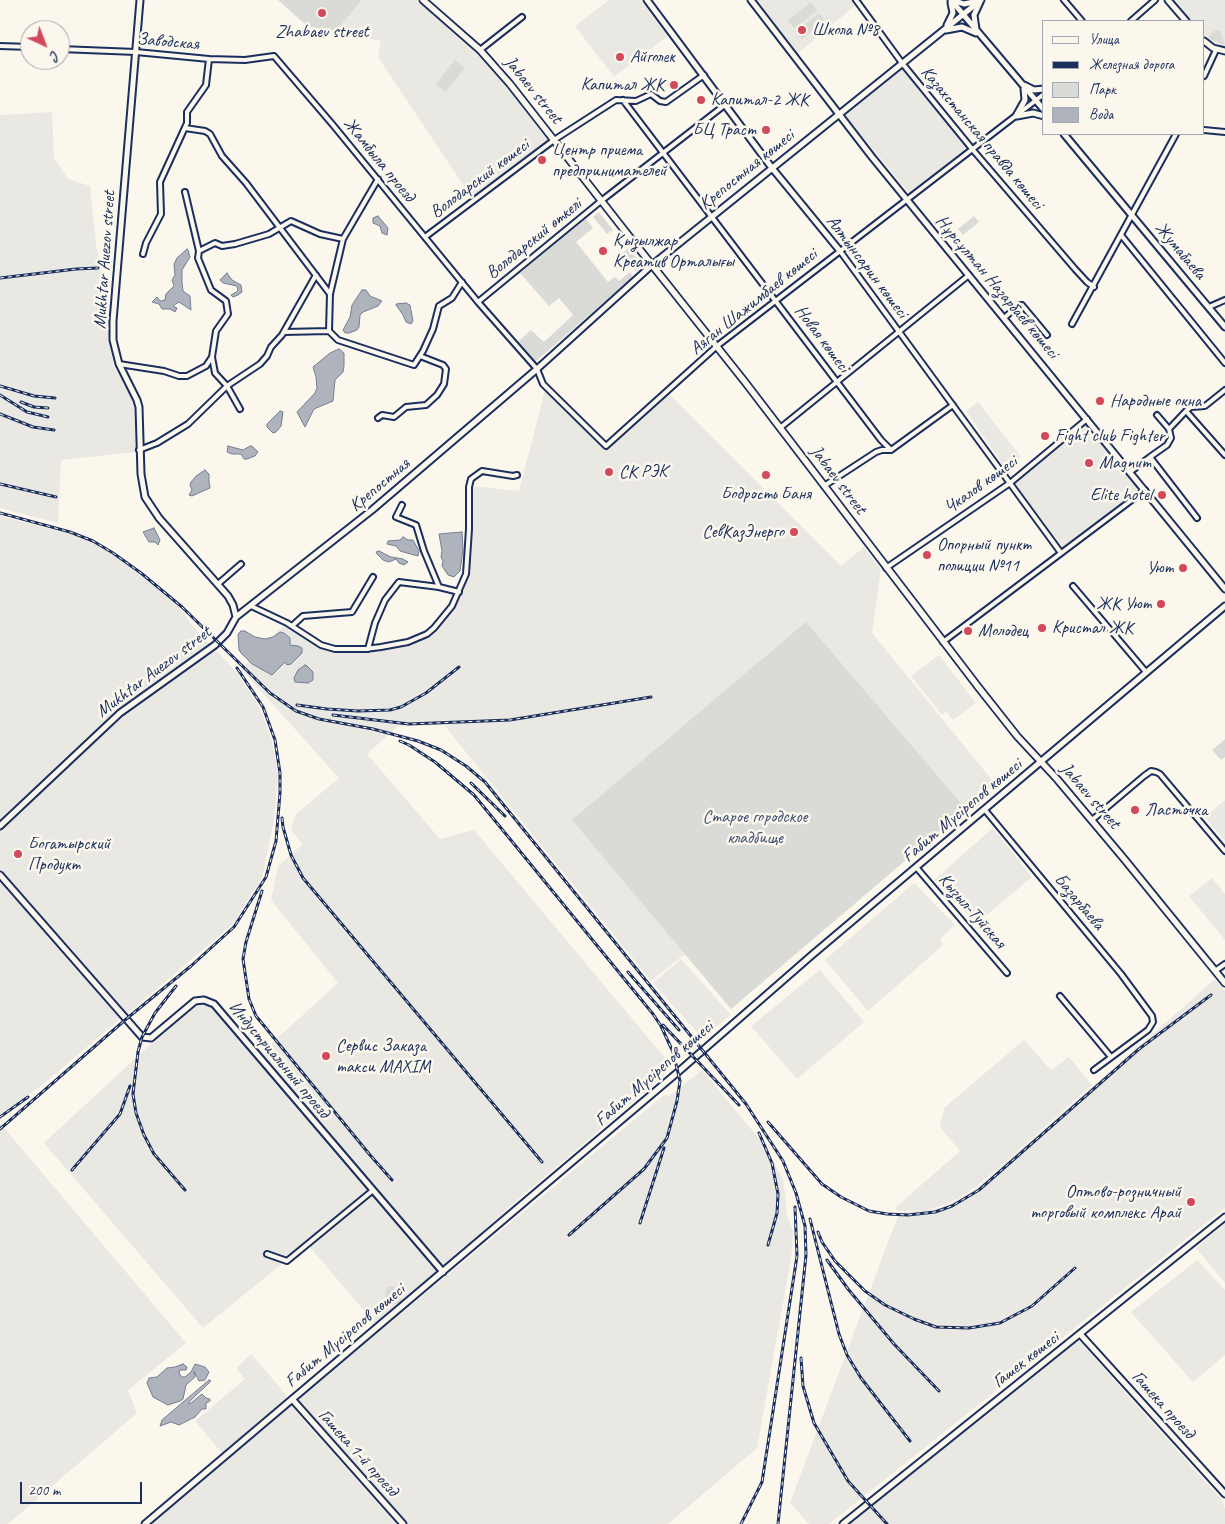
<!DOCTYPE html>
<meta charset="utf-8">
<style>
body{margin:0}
#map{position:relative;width:1225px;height:1524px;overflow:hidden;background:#fbf7ec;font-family:Caveat,sans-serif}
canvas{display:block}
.legend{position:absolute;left:1042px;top:20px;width:162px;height:115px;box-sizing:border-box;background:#fbf7ec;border:1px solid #a1a7b3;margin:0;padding:6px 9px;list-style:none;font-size:15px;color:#1b2f5e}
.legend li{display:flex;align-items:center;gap:10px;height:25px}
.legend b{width:25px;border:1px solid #a1a7b3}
.north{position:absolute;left:20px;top:20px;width:50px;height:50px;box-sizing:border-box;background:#fbf7ec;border:1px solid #a1a7b3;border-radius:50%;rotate:137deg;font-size:14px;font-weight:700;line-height:20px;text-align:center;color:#1b2f5e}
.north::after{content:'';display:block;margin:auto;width:18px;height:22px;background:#d1495b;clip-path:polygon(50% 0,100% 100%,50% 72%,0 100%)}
.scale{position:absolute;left:20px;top:1482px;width:122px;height:22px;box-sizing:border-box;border:2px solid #1b2f5e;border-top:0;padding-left:6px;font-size:15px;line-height:18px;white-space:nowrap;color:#1b2f5e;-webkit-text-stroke:4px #fbf7ec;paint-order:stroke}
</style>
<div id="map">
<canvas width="1225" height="1524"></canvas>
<ul class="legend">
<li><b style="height:6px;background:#fbf7ec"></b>Улица</li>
<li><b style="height:6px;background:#1b2f5e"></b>Железная дорога</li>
<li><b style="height:14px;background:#dadad7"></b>Парк</li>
<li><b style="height:14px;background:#afb3bb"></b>Вода</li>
</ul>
<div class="north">С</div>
<div class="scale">200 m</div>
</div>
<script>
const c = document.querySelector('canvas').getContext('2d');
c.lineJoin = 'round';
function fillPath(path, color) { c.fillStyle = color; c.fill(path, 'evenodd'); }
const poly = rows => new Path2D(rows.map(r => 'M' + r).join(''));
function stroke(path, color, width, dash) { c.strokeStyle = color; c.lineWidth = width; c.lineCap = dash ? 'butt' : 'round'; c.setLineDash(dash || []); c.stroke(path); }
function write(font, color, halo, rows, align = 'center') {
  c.font = font + ' Caveat,sans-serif'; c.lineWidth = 5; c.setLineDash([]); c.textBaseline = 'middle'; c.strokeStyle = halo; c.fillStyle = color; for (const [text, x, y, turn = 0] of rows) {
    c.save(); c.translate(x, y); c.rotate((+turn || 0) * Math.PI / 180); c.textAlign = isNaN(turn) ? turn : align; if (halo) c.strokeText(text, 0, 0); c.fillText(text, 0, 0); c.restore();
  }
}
fillPath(poly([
 [362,0,416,0,493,69,550,139,472,198,378,57,381,41,335,32],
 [609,0,640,0,668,36,614,77,575,26],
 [757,0,852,0,856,5,797,54],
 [1172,0,1225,0,1225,47,1218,45,1204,35,1204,21,1190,21],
 [901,68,968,150,909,193,844,114],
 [52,112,54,158,68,179,90,186,96,244,110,320,109,343,114,367,135,403,137,418,135,452,61,460,58,523,0,508,0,115],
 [545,390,557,399,606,450,669,394,841,566,864,547,881,569,872,633,996,785,966,809,806,623,573,820,685,954,651,981,444,725,398,726,367,754,440,839,474,830,665,1058,667,1073,522,1196,444,1266,411,1231,262,1052,338,983,271,900,278,866,303,844,291,830,295,815,339,778,241,669,284,625,319,647,335,652,381,651,420,641,436,630,454,607,464,589,469,574,472,529,471,486,519,491],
 [978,402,1021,457,1006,469,966,411],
 [1086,422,1140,490,1063,549,1014,482],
 [0,516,69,534,93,542,140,574,181,609,191,624,211,645,119,711,0,822],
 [216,650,237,673,260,708,272,741,278,774,274,820,262,878,232,925,125,1016,0,871,0,830,111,724,139,700],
 [939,655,976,703,953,720,946,711,942,715,911,676],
 [1225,800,1225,841,1205,817],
 [993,828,1032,877,977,923,934,880],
 [1212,878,1225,894,1225,940,1189,896],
 [0,881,120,1019,41,1086,0,1115],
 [914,883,955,925,940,939,943,945,868,1011,825,960],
 [681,959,731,1015,702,1038,653,983],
 [820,970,864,1022,797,1079,751,1026],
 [1215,979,1225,991,1225,1208,829,1524,809,1524,790,1503,899,1213,940,1208,958,1200,977,1188],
 [199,1003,209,1004,369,1191,294,1254,203,1328,44,1143,194,1004],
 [1024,1040,1051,1070,1069,1057,1092,1085,1002,1165,977,1186,957,1199,940,1206,924,1210,899,1211,895,1208,960,1151,940,1127,944,1108],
 [702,1070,760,1140,783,1179,787,1214,793,1232,791,1259,757,1448,668,1524,408,1524,297,1400,664,1095,669,1096],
 [0,1123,186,1343,128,1390,137,1413,8,1524,0,1524],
 [371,1194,438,1271,376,1325,310,1247],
 [1225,1224,1225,1283,1196,1248],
 [1197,1260,1225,1290,1225,1355,1193,1382,1131,1312],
 [1078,1340,1221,1499,1225,1509,1225,1524,847,1524],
 [251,1354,288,1397,222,1453,195,1421,245,1379,236,1368],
 [290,1405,396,1524,150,1524]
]), '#eae8e2');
fillPath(poly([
 [278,0,362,0,335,32,307,26],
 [811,2,817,11,794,28,788,20],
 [819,13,825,21,802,39,796,31],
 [1215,30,1220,31,1225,45,1209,39,1209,37],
 [455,60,465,68,445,92,436,84],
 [599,212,613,230,607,234,593,217],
 [974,216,979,222,963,235,958,229],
 [586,219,593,228,576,242,608,282,615,277,619,281,630,272,633,277,535,362,518,342,531,330,544,342,573,315,559,298,549,306,520,273],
 [628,248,643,265,636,271,622,254],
 [806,622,966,809,731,1009,572,820],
 [1225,739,1225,757,1221,760,1212,750],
 [389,1286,395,1287,400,1294,402,1301,399,1304,393,1304,386,1296,385,1290]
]), '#dadad7');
const water = poly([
 [378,216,388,228,387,235,382,233,380,226,373,223,373,218,378,216],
 [187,249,188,250,190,257,182,270,182,282,183,291,190,296,191,310,179,302,174,305,174,307,177,308,175,312,170,309,162,309,159,304,152,302,157,297,160,301,165,300,166,294,174,286,172,280,175,275,174,264,177,258,187,249],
 [227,273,232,280,241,285,242,292,238,295,233,297,231,295,238,291,237,286,223,283,220,280,227,273],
 [362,290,366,290,370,296,382,301,378,306,363,312,360,315,359,327,357,330,349,333,345,333,343,330,350,317,352,305,362,290],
 [406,303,410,305,413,321,411,324,406,322,403,315,396,305,396,304,406,303],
 [339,349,344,353,344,366,343,372,335,380,333,401,314,409,305,427,297,412,315,393,317,388,316,377,313,367,330,353,339,349],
 [280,411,283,412,281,426,276,432,273,433,267,427,267,424,280,411],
 [228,446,243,450,250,446,252,446,258,452,255,456,247,459,244,459,241,454,232,454,227,452,228,446],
 [205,470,209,474,209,482,210,488,192,496,189,495,192,490,190,485,191,482,196,476,205,470],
 [154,528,160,540,158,545,155,542,149,542,143,532,154,528],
 [462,532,463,550,460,571,454,577,448,575,442,566,443,561,441,557,442,551,439,534,462,532],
 [403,537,408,540,413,540,419,551,418,556,400,551,396,546,387,544,388,541,400,540,403,537],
 [379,551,391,557,403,559,408,562,404,565,399,563,396,559,389,562,383,560,377,554,376,552,379,551],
 [241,631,245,631,255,637,265,639,273,637,280,632,284,633,290,638,290,645,298,646,302,648,302,653,291,664,287,665,285,662,272,675,252,664,241,653,239,650,238,634,241,631],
 [305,665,307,666,313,672,313,680,308,683,295,682,294,678,298,670,305,665],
 [183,1364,187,1367,186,1370,180,1370,179,1373,182,1377,185,1377,191,1372,195,1364,205,1367,209,1372,205,1380,199,1381,194,1371,195,1377,186,1385,183,1399,180,1401,168,1405,153,1397,147,1383,149,1378,157,1377,167,1368,175,1367,183,1364],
 [209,1380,211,1381,209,1383,189,1402,189,1404,191,1403,202,1394,206,1398,210,1399,210,1401,206,1403,206,1409,202,1409,195,1417,179,1425,171,1422,160,1426,162,1420,209,1380]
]);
fillPath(water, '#afb3bb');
stroke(water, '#747e96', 1);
const street = poly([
 [856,0,902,63,973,150,1075,269,1087,282,1094,287],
 [1064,0,1082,21],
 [1131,21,1155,0],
 [0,46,30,47],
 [60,49,136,52,209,59,245,60,274,56,333,125,478,302,537,369,543,384,606,446,717,346,1044,94],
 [480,50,522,17],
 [1204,76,1216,50],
 [623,100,881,440,891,450],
 [185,128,205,131,210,134,222,156,246,183,330,294],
 [1204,130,1225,132],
 [378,179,343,239,330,294,329,331,338,340,414,365,423,351,433,329,439,306,452,298,462,282],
 [185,192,199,251,198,258,211,290,226,301,228,314,216,331,212,357,215,373,227,386,240,409],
 [1121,235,1225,363],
 [425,237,554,140,616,100,636,101,651,94,660,101,666,102,704,75],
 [199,251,215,243,222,246,235,244,269,234,291,221,320,234,343,239],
 [840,251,1061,553],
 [143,254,146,243,161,214,160,182,187,123,187,112,206,85,209,59],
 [478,302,601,201,726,104],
 [1209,307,1225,300],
 [1004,318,1018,306,1022,305,1047,335],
 [1072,324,1176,134],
 [284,332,329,331],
 [119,364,164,371,179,376,187,376,206,366,212,357],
 [1186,411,1191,407,1205,406,1225,390],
 [378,418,382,415,394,417,406,407,426,405,437,395,444,384,446,369,443,365,420,356],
 [780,428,969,275],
 [1169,429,1186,411,1225,455],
 [139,450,157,443,188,424,227,386,260,364,267,356,271,347,282,335,316,275],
 [1150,457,1167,445,1171,438,1169,429,1157,415],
 [1130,472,1150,457,1197,518],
 [824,486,876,452,882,450,891,450,953,405],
 [402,505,396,517,416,525,424,551,439,587],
 [886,568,1010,483,1087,419],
 [218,584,241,564],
 [1073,586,1146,672],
 [251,606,287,623,321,645,335,649,365,649,381,647,408,642,427,634,434,628,452,606,466,574,469,529,469,487,471,479,482,471,513,476,517,475],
 [292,626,303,616,352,612,373,577],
 [943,642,1145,490],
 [368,649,375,623,385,600,399,582,439,587,459,592],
 [985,810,1121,974,1152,1016,1153,1022,1148,1030,1094,1070],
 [1092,820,1144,776,1151,771,1156,772,1160,774,1225,851],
 [916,867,1007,973],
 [1215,971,1225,964],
 [1060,996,1111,1057],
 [267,1254,287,1261,372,1191]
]);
const secondary = poly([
 [647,0,772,168,840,251],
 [751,0,872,157,1225,589],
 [951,0,1044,110],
 [952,0,964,4,978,1],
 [1168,0,1186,21],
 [947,25,953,13,951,3],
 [976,29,974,15,980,2],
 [946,30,962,27,976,33],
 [1204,41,1213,48,1225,51],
 [1024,85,1034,90,1044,89],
 [1016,116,1025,100,1024,89],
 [1017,116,1033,113,1044,116],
 [1064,134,1225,327],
 [236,617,372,510,537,369,652,265,981,0],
 [0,826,120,713,215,645,227,633,236,617,233,605,228,596,159,518,145,497,141,474,139,407,137,400,119,364,113,340,113,321,140,0],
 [0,875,142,1037,151,1038,195,1001,204,1000,214,1004,443,1272],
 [1080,1334,1225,1494],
 [292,1399,403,1524],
 [145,1524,678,1072,812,955,1225,606],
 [843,1524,1225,1217]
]);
const primary = poly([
 [423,0,480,50,510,84,625,231,745,382,979,688,1017,736,1057,779,1125,860,1225,983]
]);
stroke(street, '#1b2f5e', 8);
stroke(secondary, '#1b2f5e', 9);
stroke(primary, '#1b2f5e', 9);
stroke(street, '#fbf7ec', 4);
stroke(secondary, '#fbf7ec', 5);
stroke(primary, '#fbf7ec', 5.5);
const rail = poly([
 [0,278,76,269,98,268],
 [0,386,34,396,55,398],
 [0,395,27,412,48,417],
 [21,402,34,407,48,408],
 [0,414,33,427,54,430],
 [0,484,56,497],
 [0,513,70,532,93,541,113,553,141,573,182,607,270,693,296,711,319,719,373,729,418,741,441,750,466,766,485,782,746,1104,783,1161,796,1193,805,1226,806,1255,778,1524],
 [297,705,327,709,358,711,390,710,401,707,426,693,459,667],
 [333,715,409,724,510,720,651,697],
 [400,741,409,745,435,762,474,795,653,1014,661,1026,673,1052,680,1081,677,1101,667,1138,644,1169,569,1235],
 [471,783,505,816],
 [282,818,283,827,291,855,303,878,542,1162],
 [262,891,246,942,243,959,249,999,256,1016,370,1155,392,1180],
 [628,972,679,1030],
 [176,986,155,1013,142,1037,138,1052,133,1094,136,1113,144,1135,154,1154,185,1190],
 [663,1025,739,1105],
 [0,1117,28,1097],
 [768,1122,822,1184,841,1197,869,1211,887,1214,908,1215,935,1212,952,1206,979,1190,1139,1049,1211,995],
 [0,1129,125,1020,191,966,234,927,266,877,276,841,280,793,280,773,275,740,263,707,237,668],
 [759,1133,772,1163,778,1194,777,1213,768,1245],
 [72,1170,120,1114,130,1086],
 [810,1219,839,1334,847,1355,861,1378,910,1441],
 [640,1223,664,1148],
 [818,1232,822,1242,835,1261,865,1291,885,1305,914,1319,936,1327,969,1328,1000,1323,1032,1306,1075,1268],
 [827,1260,848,1289,894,1344,939,1391],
 [801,1358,803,1386,814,1423,848,1481,887,1524],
 [741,1524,762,1482,797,1256,795,1207]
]);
stroke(rail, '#1b2f5e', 3);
stroke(rail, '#fbf7ec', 1, [4]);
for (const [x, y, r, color] of [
 [322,13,5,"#d1495b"],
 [802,30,5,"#d1495b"],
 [620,57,5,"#d1495b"],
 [674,85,5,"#d1495b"],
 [701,100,5,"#d1495b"],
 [766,130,5,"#d1495b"],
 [542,160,5,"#d1495b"],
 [603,251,5,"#d1495b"],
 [1100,401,5,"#d1495b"],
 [1045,436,5,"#d1495b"],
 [1089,463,5,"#d1495b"],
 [609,472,5,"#d1495b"],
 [766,475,5,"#d1495b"],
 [1162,495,5,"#d1495b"],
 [794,532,5,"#d1495b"],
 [927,555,5,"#d1495b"],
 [1183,568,5,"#d1495b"],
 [1161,604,5,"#d1495b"],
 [1042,628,5,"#d1495b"],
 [968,631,5,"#d1495b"],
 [1135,810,5,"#d1495b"],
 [18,854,5,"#d1495b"],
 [326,1056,5,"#d1495b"],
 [1191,1202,5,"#d1495b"]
]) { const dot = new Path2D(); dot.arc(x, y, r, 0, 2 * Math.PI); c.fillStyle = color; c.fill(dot); stroke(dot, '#fbf7ec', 2); }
write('18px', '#1b2f5e', '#fbf7ec', [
 ["Школа №8",812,30],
 ["Zhabaev street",322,32,"center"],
 ["Айголек",630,57],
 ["Капитал ЖК",664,85,"right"],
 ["Капитал-2 ЖК",711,100],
 ["БЦ Траст",756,130,"right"],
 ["Центр приема",552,150],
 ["предпринимателей",552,171],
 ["Қызылжар",613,241],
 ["Креатив Орталығы",613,262],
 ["Народные окна",1110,401],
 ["Fight club Fighter",1055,436],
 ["Magnum",1099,463],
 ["СК РЭК",619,472],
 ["Бодрость Баня",766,494,"center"],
 ["Elite hotel",1152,495,"right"],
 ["СевКазЭнерго",784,532,"right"],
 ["Опорный пункт",937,545],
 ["полиции №11",937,566],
 ["Уют",1173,568,"right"],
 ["ЖК Уют",1151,604,"right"],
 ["Кристал ЖК",1052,628],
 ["Молодец",978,631],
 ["Ласточка",1145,810],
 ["Богатырский",28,844],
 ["Продукт",28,865],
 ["Сервис Заказа",336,1046],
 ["такси MAXIM",336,1067],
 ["Оптово-розничный",1181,1192,"right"],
 ["торговый комплекс Арай",1181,1213,"right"]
], 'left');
write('18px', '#1b2f5e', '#fbf7ec', [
 ["Заводская",168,42,5],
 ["Jabaev street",533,90,51],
 ["Казахстанская правда көшесі",982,138,50],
 ["Жамбыла проезд",379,160,51],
 ["Крепостная көшесі",747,170,-39],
 ["Володарский көшесі",480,179,-37],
 ["Володарский өткелі",534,239,-39],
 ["Жумабаева",1180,251,50],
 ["Mukhtar Auezov street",105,260,-86],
 ["Алтынсарин көшесі",867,267,53],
 ["Нұрсұлтан Назарбаев көшесі",997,287,50],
 ["Аяган Шажимбаев көшесі",754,302,-39],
 ["Новая көшесі",822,339,53],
 ["Jabaev street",838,480,53],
 ["Крепостная",380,485,-40],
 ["Чкалов көшесі",981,485,-36],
 ["Mukhtar Auezov street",154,672,-37],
 ["Jabaev street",1090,796,49],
 ["Ғабит Мүсірепов көшесі",962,811,-40],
 ["Базарбаева",1079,902,50],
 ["Кызыл-Туйская",972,911,49],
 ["Индустриальный проезд",279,1060,50],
 ["Ғабит Мүсірепов көшесі",654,1074,-41],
 ["Ғабит Мүсірепов көшесі",345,1336,-40],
 ["Гашек көшесі",1026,1360,-38],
 ["Гашека проезд",1163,1405,48],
 ["Гашека 1-й проезд",358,1453,48]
]);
write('18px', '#415176', '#fbf7ec', [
 ["Старое городское",755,817],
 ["кладбище",755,838]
]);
</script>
